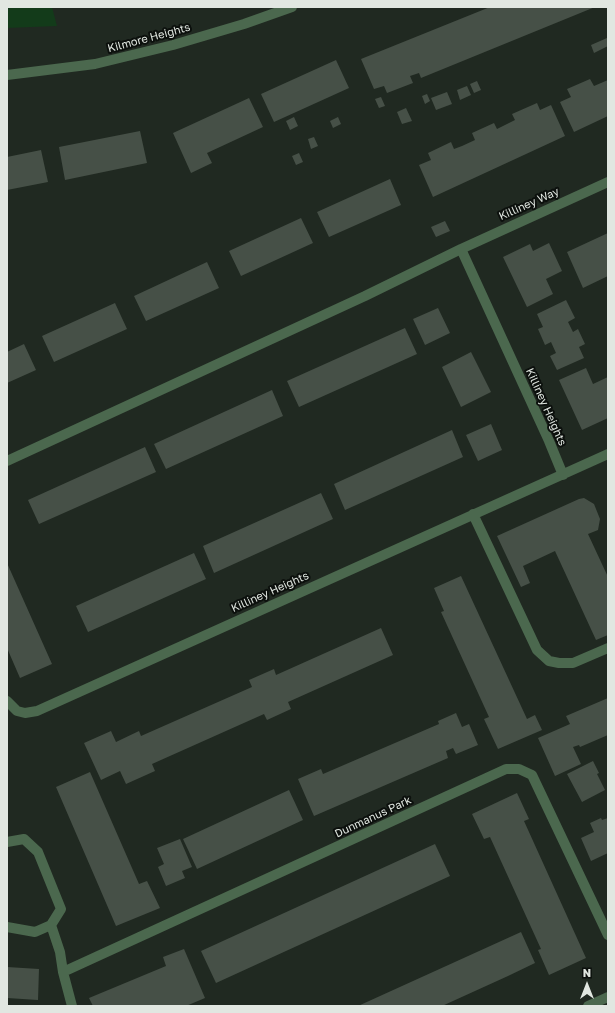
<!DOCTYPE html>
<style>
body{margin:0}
#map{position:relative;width:615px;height:1013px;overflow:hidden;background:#202921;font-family:"Golos Text",sans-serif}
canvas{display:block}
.frame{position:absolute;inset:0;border:8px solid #e1e7e1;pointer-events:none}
.north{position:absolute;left:567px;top:965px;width:40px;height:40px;-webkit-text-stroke:3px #0c100d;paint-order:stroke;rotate:0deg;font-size:11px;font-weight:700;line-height:16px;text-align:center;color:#e1e7e1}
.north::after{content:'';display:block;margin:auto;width:14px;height:18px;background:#e1e7e1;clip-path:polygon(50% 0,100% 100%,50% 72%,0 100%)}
</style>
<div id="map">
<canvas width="615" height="1013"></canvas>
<div class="frame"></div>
<div class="north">N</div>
</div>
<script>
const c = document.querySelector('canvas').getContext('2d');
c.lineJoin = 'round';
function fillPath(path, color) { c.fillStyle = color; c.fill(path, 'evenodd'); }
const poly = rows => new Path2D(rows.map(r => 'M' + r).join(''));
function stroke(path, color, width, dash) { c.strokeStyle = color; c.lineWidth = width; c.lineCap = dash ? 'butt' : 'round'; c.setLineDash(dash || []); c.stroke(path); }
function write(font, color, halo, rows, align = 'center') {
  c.font = font + ' "Golos Text",sans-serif'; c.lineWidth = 4; c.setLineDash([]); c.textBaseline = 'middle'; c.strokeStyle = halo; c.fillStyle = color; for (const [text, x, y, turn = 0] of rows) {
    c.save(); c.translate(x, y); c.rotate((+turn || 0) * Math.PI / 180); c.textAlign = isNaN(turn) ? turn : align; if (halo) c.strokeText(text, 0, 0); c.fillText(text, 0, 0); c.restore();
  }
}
fillPath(poly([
 [7,7,52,7,57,26,7,28]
]), '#133b1a');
fillPath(poly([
 [490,7,595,7,421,78,419,73,410,76,413,83,387,93,384,86,374,89,361,59],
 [607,38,608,46,594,53,591,45],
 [336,60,349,88,274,122,261,94],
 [590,79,594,86,608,80,608,116,574,132,560,102,571,97,567,89],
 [477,81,481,90,474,93,470,84],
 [467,86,471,95,460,100,457,90],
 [447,92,452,104,436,110,431,98],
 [427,94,430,101,425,104,422,96],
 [381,97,385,106,379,108,375,99],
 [249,98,263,127,207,153,212,163,191,173,173,133],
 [537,103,540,110,551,105,565,136,433,197,419,165,431,160,428,153,451,142,454,149,462,146,475,140,472,133,494,123,497,129,515,120,512,114],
 [406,108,412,121,402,124,397,112],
 [294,117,298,126,290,130,286,121],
 [338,117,341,124,333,128,330,121],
 [140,131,147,163,65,180,59,147],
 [314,137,318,146,311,149,308,139],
 [41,150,48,182,7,190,7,157],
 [299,153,303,162,296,165,292,156],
 [390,179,401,205,329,237,317,212],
 [301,218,313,243,241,276,229,251],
 [445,221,450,231,436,237,431,227],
 [608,233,608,276,583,288,567,252],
 [549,243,562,271,546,279,553,294,527,307,503,257,530,244,533,251],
 [207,262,219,288,146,321,134,296],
 [566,300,575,318,568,322,573,332,578,329,585,344,579,347,584,358,557,370,550,356,556,353,551,342,545,345,538,329,543,327,537,314],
 [115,303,127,329,54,362,42,336],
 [438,308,450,333,425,345,413,319],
 [405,328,417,354,299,407,287,381],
 [24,344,36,370,7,383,7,352],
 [471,352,491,392,461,407,442,367],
 [586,368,593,384,608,377,608,411,607,411,608,418,582,430,559,380],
 [272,390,283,416,166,469,154,444],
 [491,424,502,450,478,461,466,435],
 [452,430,463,457,345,510,334,484],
 [145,447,156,472,39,524,28,500],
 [321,493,333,519,214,573,203,546],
 [584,498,594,504,600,519,598,530,588,534,608,577,608,635,596,640,555,551,523,566,530,583,521,587,497,536,579,499],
 [194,553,206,579,88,632,76,606],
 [7,563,52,664,20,678,7,648],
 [461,576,527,719,535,715,542,730,498,749,484,719,489,717,441,612,444,611,434,588],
 [381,628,393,655,288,702,291,709,267,720,264,714,152,764,155,771,126,784,120,771,101,780,84,743,111,731,116,742,139,731,141,736,252,687,249,680,274,669,276,675],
 [608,698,608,735,580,747,579,745,573,747,581,764,555,776,538,738,570,724,566,716],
 [456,713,462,727,469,724,478,745,456,754,453,748,446,751,448,758,314,816,298,779,321,769,323,774,439,724,438,721],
 [593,761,599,773,597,774,605,790,582,802,567,774],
 [90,772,139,884,147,881,160,908,116,926,56,787],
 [289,790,303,820,197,869,183,839],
 [517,793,529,819,524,821,586,958,549,975,538,950,541,949,490,837,484,839,472,814],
 [601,818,602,820,608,818,608,853,591,861,581,838,594,832,590,823],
 [180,839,192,867,182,871,185,878,166,886,158,867,164,864,157,848],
 [435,844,450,876,216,983,201,951],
 [521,932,535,963,508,976,442,1006,358,1006],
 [184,949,205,998,186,1006,93,1006,89,998,166,966,163,957],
 [7,967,39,969,38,1000,7,998]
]), '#465047');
stroke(poly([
 [461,249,608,182],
 [7,461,365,296,461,249,549,441,563,475],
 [473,514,537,650,549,661,559,663,573,663,608,648],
 [7,701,17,711,25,713,37,711,608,454],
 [7,842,24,839,38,852,61,909,51,925,35,932,7,927],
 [51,925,60,952,63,972,72,1006],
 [63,972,506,769,519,769,532,775,608,935]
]), '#4b684e', 10);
stroke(poly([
 [7,75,95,64,173,45,244,24,292,7],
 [588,1006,608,997]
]), '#4b684e', 10);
write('11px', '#e1e7e1', '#0c100d', [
 ["Kilmore Heights",149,38,-15],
 ["Killiney Way",529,204,-24],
 ["Killiney Heights",546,407,66],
 ["Killiney Heights",270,592,-24],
 ["Dunmanus Park",373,817,-25]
]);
</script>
